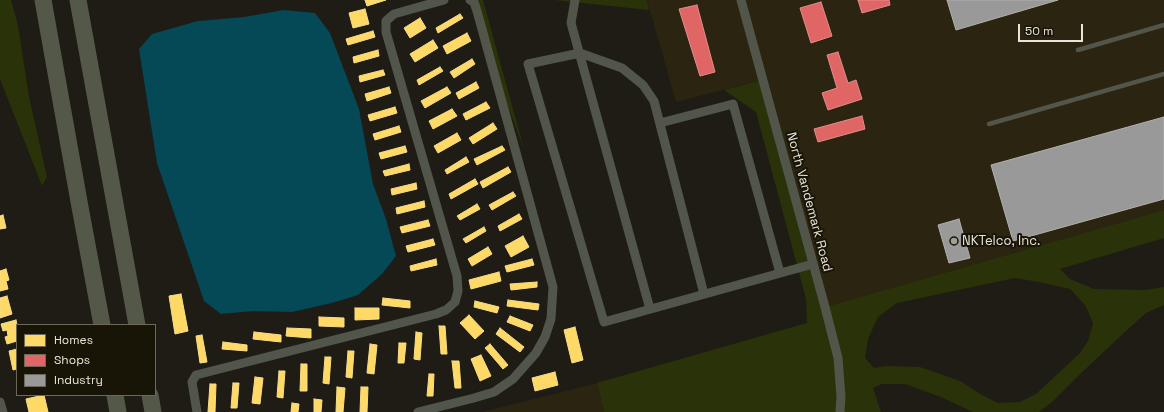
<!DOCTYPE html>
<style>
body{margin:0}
#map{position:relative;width:1164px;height:412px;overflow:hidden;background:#1e1c14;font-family:"Space Grotesk",sans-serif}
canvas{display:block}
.legend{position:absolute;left:16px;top:324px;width:140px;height:72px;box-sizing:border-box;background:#191506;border:1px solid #6c685c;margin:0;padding:5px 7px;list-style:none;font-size:12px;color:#e9e5dc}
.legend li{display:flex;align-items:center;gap:8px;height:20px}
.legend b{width:20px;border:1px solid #6c685c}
.scale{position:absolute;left:1018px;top:24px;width:65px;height:18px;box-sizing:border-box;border:2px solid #e9e5dc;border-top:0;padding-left:5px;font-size:12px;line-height:14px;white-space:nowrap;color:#e9e5dc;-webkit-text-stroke:3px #191506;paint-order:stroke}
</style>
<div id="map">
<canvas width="1164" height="412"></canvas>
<ul class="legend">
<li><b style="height:11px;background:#ffd966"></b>Homes</li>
<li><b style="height:11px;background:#e06666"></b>Shops</li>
<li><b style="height:11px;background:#999"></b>Industry</li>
</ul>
<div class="scale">50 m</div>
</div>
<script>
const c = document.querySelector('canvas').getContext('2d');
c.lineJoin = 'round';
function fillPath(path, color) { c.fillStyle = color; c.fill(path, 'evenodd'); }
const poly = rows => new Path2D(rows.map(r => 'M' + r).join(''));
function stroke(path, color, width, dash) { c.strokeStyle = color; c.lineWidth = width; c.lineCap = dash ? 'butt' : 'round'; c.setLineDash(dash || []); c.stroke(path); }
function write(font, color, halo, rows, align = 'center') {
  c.font = font + ' "Space Grotesk",sans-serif'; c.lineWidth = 4; c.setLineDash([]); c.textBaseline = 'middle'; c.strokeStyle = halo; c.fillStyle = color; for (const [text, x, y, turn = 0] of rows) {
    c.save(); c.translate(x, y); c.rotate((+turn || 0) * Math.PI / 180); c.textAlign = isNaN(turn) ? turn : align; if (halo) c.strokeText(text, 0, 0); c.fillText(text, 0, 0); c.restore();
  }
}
fillPath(poly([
 [647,0,1164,0,1164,210,825,307,762,80,676,102],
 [597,383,604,412,482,412]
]), '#2a2410');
fillPath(poly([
 [0,0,11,0,18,25,29,97,47,177,42,186,0,79],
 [468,0,483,0,524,149],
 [554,0,647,0,649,10],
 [762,80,825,307,1164,210,1164,238,1060,269,1070,279,1094,289,1146,290,1164,287,1164,305,1146,313,1126,331,1094,361,1075,379,1052,402,1039,412,973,412,941,397,905,384,882,384,873,388,881,412,604,412,597,383,807,323,806,299,756,112,724,90],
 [1015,278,1039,282,1070,289,1085,305,1093,323,1088,341,1080,353,1036,394,1020,402,998,403,982,395,960,381,920,367,886,366,874,368,865,358,868,339,878,317,897,303]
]), '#2a3209');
fillPath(poly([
 [284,10,315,13,330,33,359,109,373,184,386,219,396,256,382,274,358,295,332,303,292,312,253,311,221,314,204,301,157,163,139,49,152,34,198,21,244,17]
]), '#054856');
const homes = poly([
 [365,0,386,0,367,6,365,0],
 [365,9,369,24,353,28,349,13,365,9],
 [460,14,463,18,438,33,436,28,460,14],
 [420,18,426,28,410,38,404,28,420,18],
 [373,31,375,37,348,45,346,39,373,31],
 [467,33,471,41,447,54,443,46,467,33],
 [433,40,438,48,415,62,410,54,433,40],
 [378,50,379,56,354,63,353,57,378,50],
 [472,59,475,64,454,78,450,72,472,59],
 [440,67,443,71,419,85,417,80,440,67],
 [383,70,385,75,360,82,359,76,383,70],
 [476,82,479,88,459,99,456,93,476,82],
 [389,87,391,93,367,101,365,94,389,87],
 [447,87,451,93,425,108,421,101,447,87],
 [486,102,490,108,466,120,463,114,486,102],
 [395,107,397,113,370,121,368,115,395,107],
 [452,109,457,116,433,129,429,121,452,109],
 [493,123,497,129,473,144,469,138,493,123],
 [399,126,401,132,375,140,373,134,399,126],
 [457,133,461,140,438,153,434,146,457,133],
 [405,146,407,152,381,159,379,153,405,146],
 [502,146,505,150,477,165,474,159,502,146],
 [466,157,469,162,447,174,445,170,466,157],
 [409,164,410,170,385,176,383,171,409,164],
 [508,167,511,172,483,188,480,182,508,167],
 [475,179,478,184,451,199,449,194,475,179],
 [416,183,417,189,392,195,391,189,416,183],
 [513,192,516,196,492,210,489,205,513,192],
 [424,201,425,207,397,214,396,208,424,201],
 [477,204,480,209,460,220,457,216,477,204],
 [519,214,522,219,500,231,498,226,519,214],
 [3,215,6,228,0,229,0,216,3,215],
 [428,220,430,226,402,233,400,227,428,220],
 [484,227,486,231,466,243,463,239,484,227],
 [523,236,529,247,511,257,505,246,523,236],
 [433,239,435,245,408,252,406,246,433,239],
 [488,247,492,254,472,266,468,259,488,247],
 [436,259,437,265,411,271,410,266,436,259],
 [532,259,534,265,507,272,505,266,532,259],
 [6,269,9,280,6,281,8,289,0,291,0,271,6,269],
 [499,272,501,281,471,289,469,280,499,272],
 [537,282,537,287,511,290,510,284,537,282],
 [181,294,188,331,175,334,169,296,181,294],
 [7,296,12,314,0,318,0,298,7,296],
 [383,298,410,301,410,308,382,305,383,298],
 [508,300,539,304,538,310,507,306,508,300],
 [475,301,499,307,497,313,474,307,475,301],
 [355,308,379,308,379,319,355,320,355,308],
 [469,315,484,331,475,339,460,323,469,315],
 [510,316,533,325,530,331,507,322,510,316],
 [319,317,344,318,344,327,319,326,319,317],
 [16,320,17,325,17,341,7,344,5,337,8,336,7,330,3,331,1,324,16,320],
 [439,326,445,326,447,354,441,354,439,326],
 [575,327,583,360,572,363,564,330,575,327],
 [287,328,311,329,311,338,286,336,287,328],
 [500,328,524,347,520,352,496,334,500,328],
 [254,332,281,335,281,342,253,339,254,332],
 [416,332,422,333,420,360,414,359,416,332],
 [202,335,207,362,200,363,196,336,202,335],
 [223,342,247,345,247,351,222,349,223,342],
 [399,343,406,343,404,363,398,363,399,343],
 [370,344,377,345,374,374,367,373,370,344],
 [490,344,508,365,503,369,485,348,490,344],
 [17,349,17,369,13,370,9,351,17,349],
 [348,351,354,351,352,378,346,377,348,351],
 [481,355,491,376,480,381,471,359,481,355],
 [325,357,331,357,329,384,323,383,325,357],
 [452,361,459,361,461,388,455,388,452,361],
 [301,364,307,364,307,391,300,391,301,364],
 [279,371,285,371,283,398,277,397,279,371],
 [555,372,558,385,535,391,532,378,555,372],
 [429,374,434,374,433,396,427,396,429,374],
 [255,377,263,378,260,404,252,403,255,377],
 [233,383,239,383,237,408,231,408,233,383],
 [210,384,216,384,215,412,208,412,210,384],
 [337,387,345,388,343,412,336,412,337,387],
 [361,387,368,387,367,412,360,412,361,387],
 [44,395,48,412,29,412,26,399,44,395],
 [314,399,322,400,321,412,314,412,314,399],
 [292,403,299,404,298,412,291,412,292,403]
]);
fillPath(homes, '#ffd966');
stroke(homes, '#f8dd89', 1);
const shops = poly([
 [858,0,889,0,890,5,862,13,858,0],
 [821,2,832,36,811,43,800,8,821,2],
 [697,5,715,72,700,76,679,9,697,5],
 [838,52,848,83,856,80,862,99,828,110,822,93,837,88,827,55,838,52],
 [862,116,865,129,818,142,814,129,862,116]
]);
fillPath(shops, '#e06666');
stroke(shops, '#e38c89', 1);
const industry = poly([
 [947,0,1058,0,956,30,947,0],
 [1164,117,1164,199,1013,241,991,165,1164,117],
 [959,219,970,258,949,263,938,225,959,219]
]);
fillPath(industry, '#999');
stroke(industry, '#b1b0ad', 1);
stroke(poly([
 [1078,50,1164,25],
 [989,124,1164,74]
]), '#525549', 4.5);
stroke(poly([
 [575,0,571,23,650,309],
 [741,0,825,307,838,358,841,397,840,412],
 [660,123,733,104,780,273],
 [704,294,654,101,643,85,622,68,580,53,528,64,604,322,813,264],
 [0,402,3,412],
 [197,412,192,382,196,375,436,314,446,310,455,302,458,291,457,276,386,32,386,21,394,14,444,0],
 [418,412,474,398,494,392,513,379,536,353,545,337,551,319,553,287,477,11,474,2,470,0]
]), '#525549', 9);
stroke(poly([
 [43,0,80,207,102,325],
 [78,0,137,325],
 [115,395,118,412],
 [150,395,153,412]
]), '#545849', 17);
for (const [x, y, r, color] of [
 [954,241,4,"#a29f96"]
]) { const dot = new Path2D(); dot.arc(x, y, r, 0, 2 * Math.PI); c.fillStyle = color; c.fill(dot); stroke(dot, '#191506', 1.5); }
write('13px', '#e9e5dc', '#191506', [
 ["North Vandemark Road",809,202,75]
]);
write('13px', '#e9e5dc', '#191506', [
 ["NKTelco, Inc.",962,241]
], 'left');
</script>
